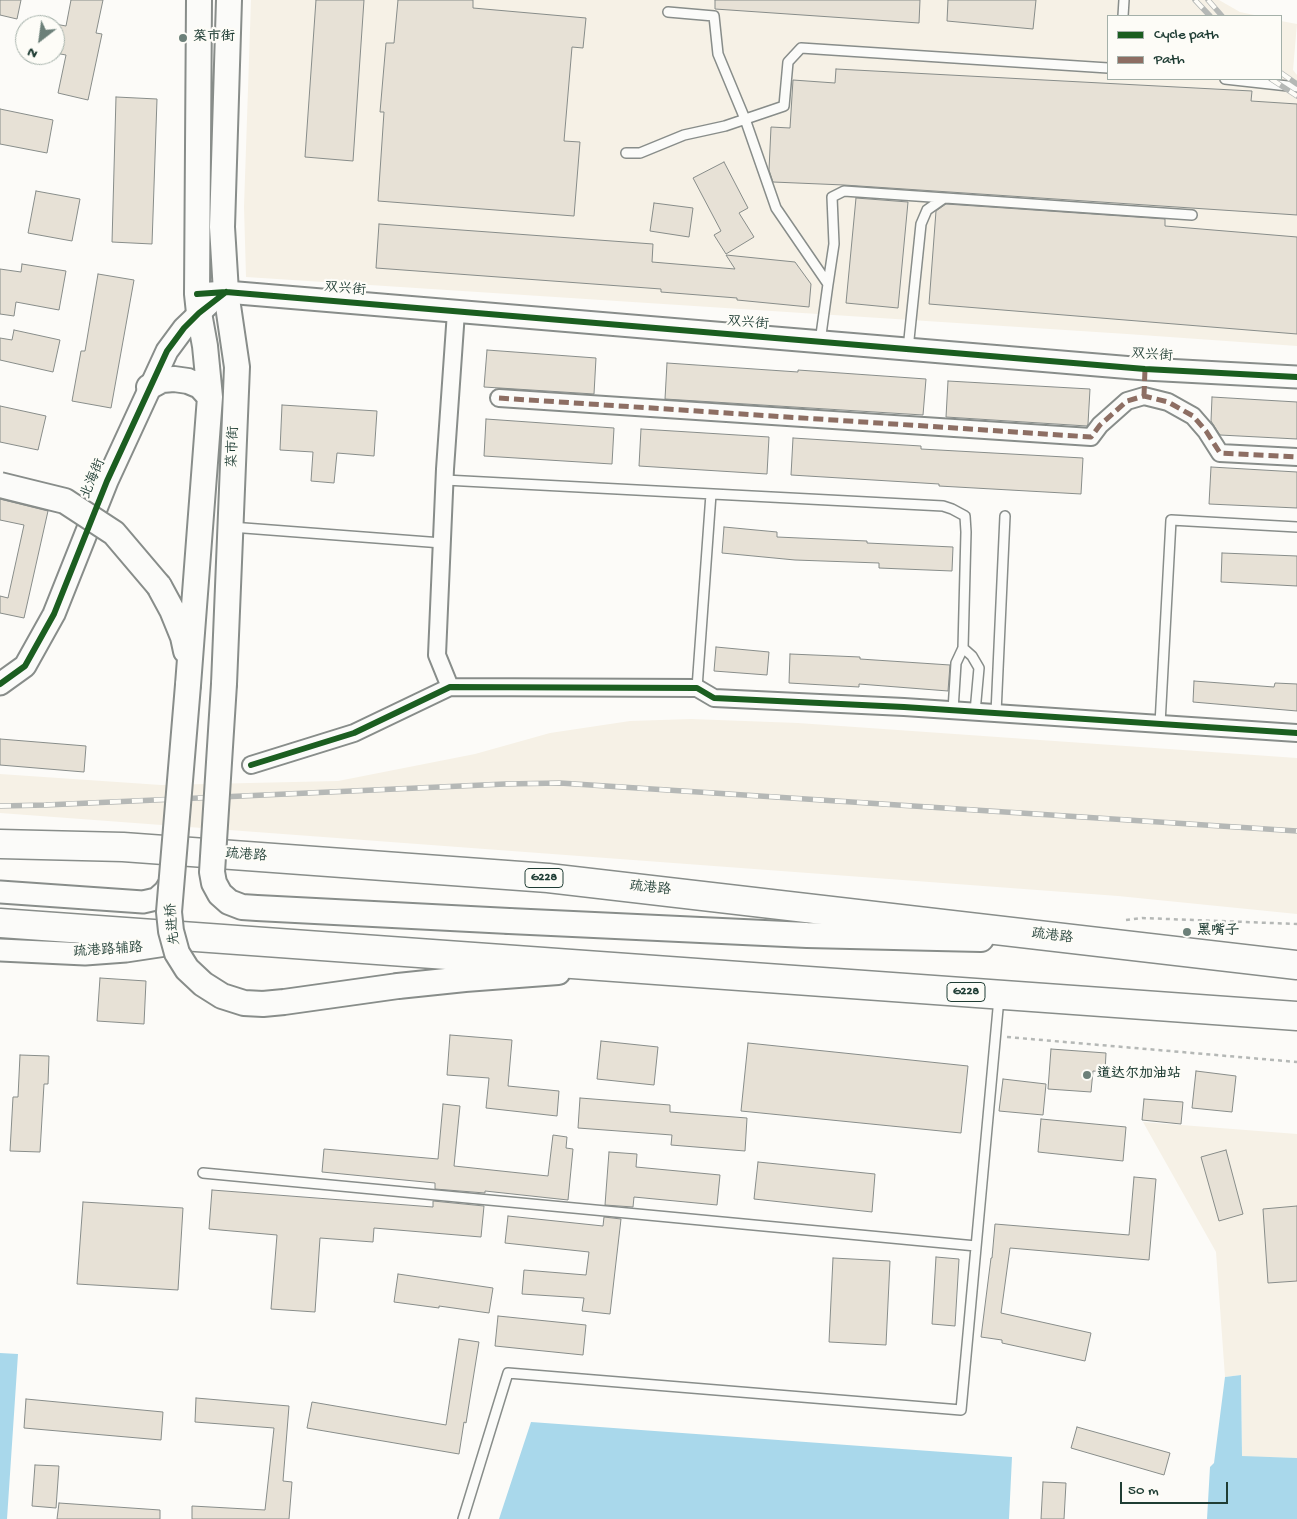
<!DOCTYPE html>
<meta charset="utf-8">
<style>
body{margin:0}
#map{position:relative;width:1297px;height:1519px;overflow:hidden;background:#fcfbf8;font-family:"Gochi Hand",sans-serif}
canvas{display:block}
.legend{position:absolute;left:1107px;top:15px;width:175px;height:65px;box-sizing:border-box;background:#fdfcf7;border:1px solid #a4b0a9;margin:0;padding:6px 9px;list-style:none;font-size:15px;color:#1f3d34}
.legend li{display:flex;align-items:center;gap:10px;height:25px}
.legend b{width:25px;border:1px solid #a4b0a9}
.north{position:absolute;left:15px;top:15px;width:50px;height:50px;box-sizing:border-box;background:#fdfcf7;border:1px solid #a4b0a9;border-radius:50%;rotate:210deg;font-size:14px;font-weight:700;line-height:20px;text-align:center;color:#1f3d34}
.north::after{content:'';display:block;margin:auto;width:18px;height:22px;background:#6c8079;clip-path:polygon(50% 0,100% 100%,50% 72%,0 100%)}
.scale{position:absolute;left:1120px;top:1482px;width:108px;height:22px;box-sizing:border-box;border:2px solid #1f3d34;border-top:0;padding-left:6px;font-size:15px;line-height:18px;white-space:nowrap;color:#1f3d34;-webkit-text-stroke:4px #fdfcf7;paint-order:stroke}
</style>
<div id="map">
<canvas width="1297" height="1519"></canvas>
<ul class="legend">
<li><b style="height:6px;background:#1b5e20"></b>Cycle path</li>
<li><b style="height:6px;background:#8d6e63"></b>Path</li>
</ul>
<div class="north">N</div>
<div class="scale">50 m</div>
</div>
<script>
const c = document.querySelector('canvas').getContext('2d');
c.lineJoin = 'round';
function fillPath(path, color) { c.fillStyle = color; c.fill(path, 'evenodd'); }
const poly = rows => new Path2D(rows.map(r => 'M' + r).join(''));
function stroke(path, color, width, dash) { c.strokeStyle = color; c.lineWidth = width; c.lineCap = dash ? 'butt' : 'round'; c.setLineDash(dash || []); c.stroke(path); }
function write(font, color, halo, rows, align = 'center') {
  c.font = font + ' "Gochi Hand","LXGW WenKai TC",sans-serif'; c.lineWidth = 4.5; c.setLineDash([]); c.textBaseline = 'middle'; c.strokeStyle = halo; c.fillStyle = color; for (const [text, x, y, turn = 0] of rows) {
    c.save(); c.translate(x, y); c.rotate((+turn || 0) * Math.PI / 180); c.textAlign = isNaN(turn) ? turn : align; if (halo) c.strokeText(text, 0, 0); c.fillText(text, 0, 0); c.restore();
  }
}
fillPath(poly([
 [251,0,1219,0,1240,12,1259,16,1108,16,1108,79,1281,79,1281,21,1297,24,1293,70,1297,75,1297,346,1127,334,246,277,244,207],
 [691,719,798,723,1297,758,1297,914,1118,896,0,813,0,774,161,785,338,781,475,754,550,733,630,721],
 [1143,1122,1297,1134,1297,1458,1242,1457,1241,1375,1225,1377,1216,1252]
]), '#f6f1e6');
fillPath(poly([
 [0,1353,18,1354,7,1519,0,1519],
 [1241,1375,1242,1456,1297,1458,1297,1519,1207,1519,1210,1467,1214,1463,1225,1377],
 [531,1422,1012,1457,1009,1519,499,1519]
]), '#a9d8eb');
const building = poly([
 [0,0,21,0,17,19,0,15,0,0],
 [71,0,103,0,96,33,102,34,88,100,58,93,66,55,55,53,55,24,66,26,71,0],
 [316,0,364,0,353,161,305,157,316,0],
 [398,0,473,0,473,8,586,18,583,48,572,47,564,141,580,142,574,216,378,201,384,112,380,112,386,43,394,43,398,0],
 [715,0,920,0,919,23,715,9,715,0],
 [948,0,1036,0,1033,29,947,21,948,0],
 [836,69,1252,91,1251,101,1297,104,1297,215,844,185,773,182,769,170,771,127,790,128,793,80,835,83,836,69],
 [116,97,157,99,152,244,112,242,116,97],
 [0,109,53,120,47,153,0,144,0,109],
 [724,162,748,208,739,213,754,237,726,254,714,235,721,231,693,178,724,162],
 [36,191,80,199,72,241,28,233,36,191],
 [856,198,908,202,898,308,846,303,856,198],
 [654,203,693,208,689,237,650,231,654,203],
 [946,204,1165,219,1165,226,1297,237,1297,334,929,304,936,211,946,204],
 [379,224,653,244,652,262,735,269,726,255,795,262,811,284,809,307,737,300,737,298,661,292,661,289,376,268,379,224],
 [22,264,66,271,59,310,16,302,14,316,0,314,0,269,21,272,22,264],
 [98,274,134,280,111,408,72,401,81,351,85,351,98,274],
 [14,330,60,340,53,372,0,360,0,338,12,340,14,330],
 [487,350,596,358,594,394,484,387,487,350],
 [667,363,798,372,798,370,926,379,923,415,665,399,667,363],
 [948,381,1090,389,1088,424,1087,426,946,417,948,381],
 [1212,397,1297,402,1297,439,1220,435,1211,421,1212,397],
 [282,405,377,411,374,456,337,453,334,483,311,481,313,452,280,450,282,405],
 [0,406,46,416,38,450,0,442,0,406],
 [486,419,614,428,612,464,484,456,486,419],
 [641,429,769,437,767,474,639,466,641,429],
 [793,438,921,446,921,449,1083,458,1081,494,939,486,939,484,791,475,793,438],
 [1211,467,1297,472,1297,508,1209,504,1211,467],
 [0,499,48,511,24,618,0,613,0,596,8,598,24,525,0,520,0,499],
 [724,527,777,532,777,537,867,541,867,543,953,547,952,571,879,568,879,563,795,560,722,553,724,527],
 [1222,553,1297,556,1297,586,1221,582,1222,553],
 [716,647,769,652,767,675,714,671,716,647],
 [790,654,860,657,860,659,950,665,948,691,859,684,859,687,789,683,790,654],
 [1194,681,1274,687,1275,683,1297,684,1297,711,1193,702,1194,681],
 [0,739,86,746,84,772,0,765,0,739],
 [100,978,146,981,144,1024,97,1021,100,978],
 [450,1035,512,1040,508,1086,559,1091,557,1116,486,1108,489,1078,447,1075,450,1035],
 [601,1041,658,1047,654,1085,597,1079,601,1041],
 [748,1043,968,1066,961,1133,741,1111,748,1043],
 [1051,1049,1106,1053,1105,1072,1093,1071,1091,1092,1048,1089,1051,1049],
 [20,1055,49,1056,48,1084,44,1084,40,1152,10,1151,13,1097,18,1097,20,1055],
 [1196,1071,1236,1076,1232,1112,1192,1108,1196,1071],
 [1003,1079,1046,1084,1043,1115,999,1111,1003,1079],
 [580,1098,670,1105,670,1112,747,1118,745,1151,671,1145,672,1135,578,1128,580,1098],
 [1144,1099,1183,1102,1181,1124,1142,1120,1144,1099],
 [443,1104,460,1106,454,1166,548,1176,553,1135,567,1137,566,1148,573,1149,568,1200,485,1191,485,1193,435,1189,435,1183,322,1172,324,1149,438,1159,443,1104],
 [1041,1119,1126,1127,1123,1161,1038,1152,1041,1119],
 [1226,1150,1243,1214,1219,1221,1201,1157,1226,1150],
 [609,1152,637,1154,636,1167,720,1175,717,1205,634,1197,633,1207,605,1205,609,1152],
 [758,1162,875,1174,872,1212,754,1199,758,1162],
 [1134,1177,1156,1179,1149,1260,1010,1248,1001,1313,1091,1333,1085,1361,1002,1343,1002,1340,981,1337,991,1258,992,1258,995,1224,1129,1235,1134,1177],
 [212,1190,433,1207,433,1201,484,1206,481,1237,374,1228,373,1242,320,1238,315,1312,271,1309,277,1235,209,1229,212,1190],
 [83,1202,183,1208,178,1290,77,1284,83,1202],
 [1297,1206,1297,1281,1268,1283,1263,1209,1297,1206],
 [508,1216,603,1226,604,1217,621,1219,610,1314,582,1311,584,1298,522,1294,524,1270,586,1275,589,1252,505,1243,508,1216],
 [936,1257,959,1259,955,1326,932,1324,936,1257],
 [833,1258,890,1261,886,1345,829,1342,833,1258],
 [398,1274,493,1288,489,1313,439,1306,439,1308,394,1302,398,1274],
 [498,1316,586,1325,583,1355,495,1346,498,1316],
 [459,1339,479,1342,466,1423,464,1422,459,1454,307,1428,312,1402,446,1425,459,1339],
 [196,1398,289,1406,283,1481,292,1482,289,1519,192,1519,192,1506,265,1510,274,1428,195,1422,196,1398],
 [26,1399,163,1412,161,1440,24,1428,26,1399],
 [1077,1427,1170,1453,1164,1475,1071,1448,1077,1427],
 [35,1465,59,1466,56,1508,32,1506,35,1465],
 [1043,1482,1066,1483,1064,1519,1041,1519,1043,1482],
 [59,1503,160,1510,160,1519,57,1519,59,1503]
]);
fillPath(building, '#e7e1d6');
stroke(building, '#888d8a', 1);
const service = poly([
 [668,12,714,16,718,54,745,119,776,208,828,284,820,342],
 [1123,16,1124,0],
 [1225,79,1297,87],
 [626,153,640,153,684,135,725,126,784,106,788,62,801,48,1108,68],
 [828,284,834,244,832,197,844,191,1192,215],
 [908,349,921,224,927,210,944,198],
 [445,480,943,506,952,509,965,516,966,532,963,648,956,663,953,710],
 [231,527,442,543],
 [963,648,972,656,979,668,975,712],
 [697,688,711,494],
 [996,713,1005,516],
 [1160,724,1171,520,1297,527],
 [203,1173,976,1246],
 [463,1519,508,1373,961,1410,999,998]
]);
const minor = poly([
 [499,398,1091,437,1100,425,1127,401,1144,396,1168,402,1193,416,1206,431,1220,453,1297,457],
 [450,687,437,655,445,469,456,312],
 [251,765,354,733,450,687,697,688,714,698,904,707,1297,733]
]);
const tertiary = poly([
 [197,294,226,292,1145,369,1297,377],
 [0,684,25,666,54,614,107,481,167,351,184,328,209,304],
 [0,892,143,902,156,899,165,891,172,880],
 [0,950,85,954,126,951,179,943]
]);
const secondary = poly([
 [149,387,162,380,174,379,188,381,200,386,210,397],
 [159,586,172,610,183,637,186,651],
 [224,684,237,367,226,292,222,227,229,0],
 [188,685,210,397,205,346,199,313,197,294,199,0],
 [509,921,807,935,981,939],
 [398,986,465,979,558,972]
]);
const trunk = poly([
 [0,844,123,847,548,878,1297,965],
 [0,923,1297,1016]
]);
stroke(service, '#888d8a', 12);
stroke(minor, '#888d8a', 20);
stroke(tertiary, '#888d8a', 25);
stroke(secondary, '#888d8a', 28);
stroke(trunk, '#888d8a', 31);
stroke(poly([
 [1126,920,1142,918,1297,924],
 [1007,1037,1297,1062]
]), '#b5b8b6', 2.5, [4, 4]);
stroke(service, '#fbfbf9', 9);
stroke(minor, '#fbfbf9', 16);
stroke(tertiary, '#fbfbf9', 21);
stroke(secondary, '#fbfbf9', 24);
stroke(trunk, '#fbfbf9', 28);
const rail = poly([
 [1195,0,1210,16],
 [1208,0,1222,16],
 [1281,73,1297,84],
 [1271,79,1297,96],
 [0,806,46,805,505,784,560,783,1297,831]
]);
stroke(rail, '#b5b8b6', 5.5);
stroke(rail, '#fdfcf7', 4, [11]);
const secondaryBridge = poly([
 [0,485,65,501,114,533,159,586],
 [224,684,212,872,214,883,220,894,229,902,242,907,257,908,509,921],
 [188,685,169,912,171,931,177,953,187,969,203,984,222,996,244,1003,263,1004,284,1002,398,986]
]);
stroke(secondaryBridge, '#888d8a', 28, []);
stroke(secondaryBridge, '#fbfbf9', 24);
stroke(poly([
 [1144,396,1145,369],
 [499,398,1091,437,1100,425,1127,401,1144,396,1168,402,1193,416,1206,431,1220,453,1297,457]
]), '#8d6e63', 5, [10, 5]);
stroke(poly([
 [197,294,226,292,1145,369,1297,377],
 [0,684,25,666,54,614,107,481,167,351,184,328,199,313,226,292],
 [251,765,354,733,450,687,697,688,714,698,904,707,1297,733]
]), '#1b5e20', 6);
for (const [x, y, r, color] of [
 [183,38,5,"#6c8079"],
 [1187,932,5,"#6c8079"],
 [1087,1075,5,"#6c8079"]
]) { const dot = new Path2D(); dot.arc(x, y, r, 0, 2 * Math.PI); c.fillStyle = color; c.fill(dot); stroke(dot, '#fdfcf7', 2); }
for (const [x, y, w] of [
 [544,878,38],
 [966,992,38]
]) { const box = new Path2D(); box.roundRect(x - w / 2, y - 9.5, w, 19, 4); c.fillStyle = '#fdfcf7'; c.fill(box); stroke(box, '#1f3d34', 1); }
write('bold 12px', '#1f3d34', null, [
 ["G228",544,878],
 ["G228",966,992]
]);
write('bold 14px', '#1f3d34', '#fdfcf7', [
 ["菜市街",193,38],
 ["黑嘴子",1197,932],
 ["道达尔加油站",1097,1075]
], 'left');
write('14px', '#1f3d34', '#fdfcf7', [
 ["双兴街",345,290,5],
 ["双兴街",748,324,5],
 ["双兴街",1152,356,4],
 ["菜市街",234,447,-88],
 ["北海街",94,479,-67],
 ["疏港路",246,856,4],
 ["疏港路",650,889,6],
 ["先进桥",174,924,-96],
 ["疏港路",1052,937,7],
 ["疏港路辅路",108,951,-4]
]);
</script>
